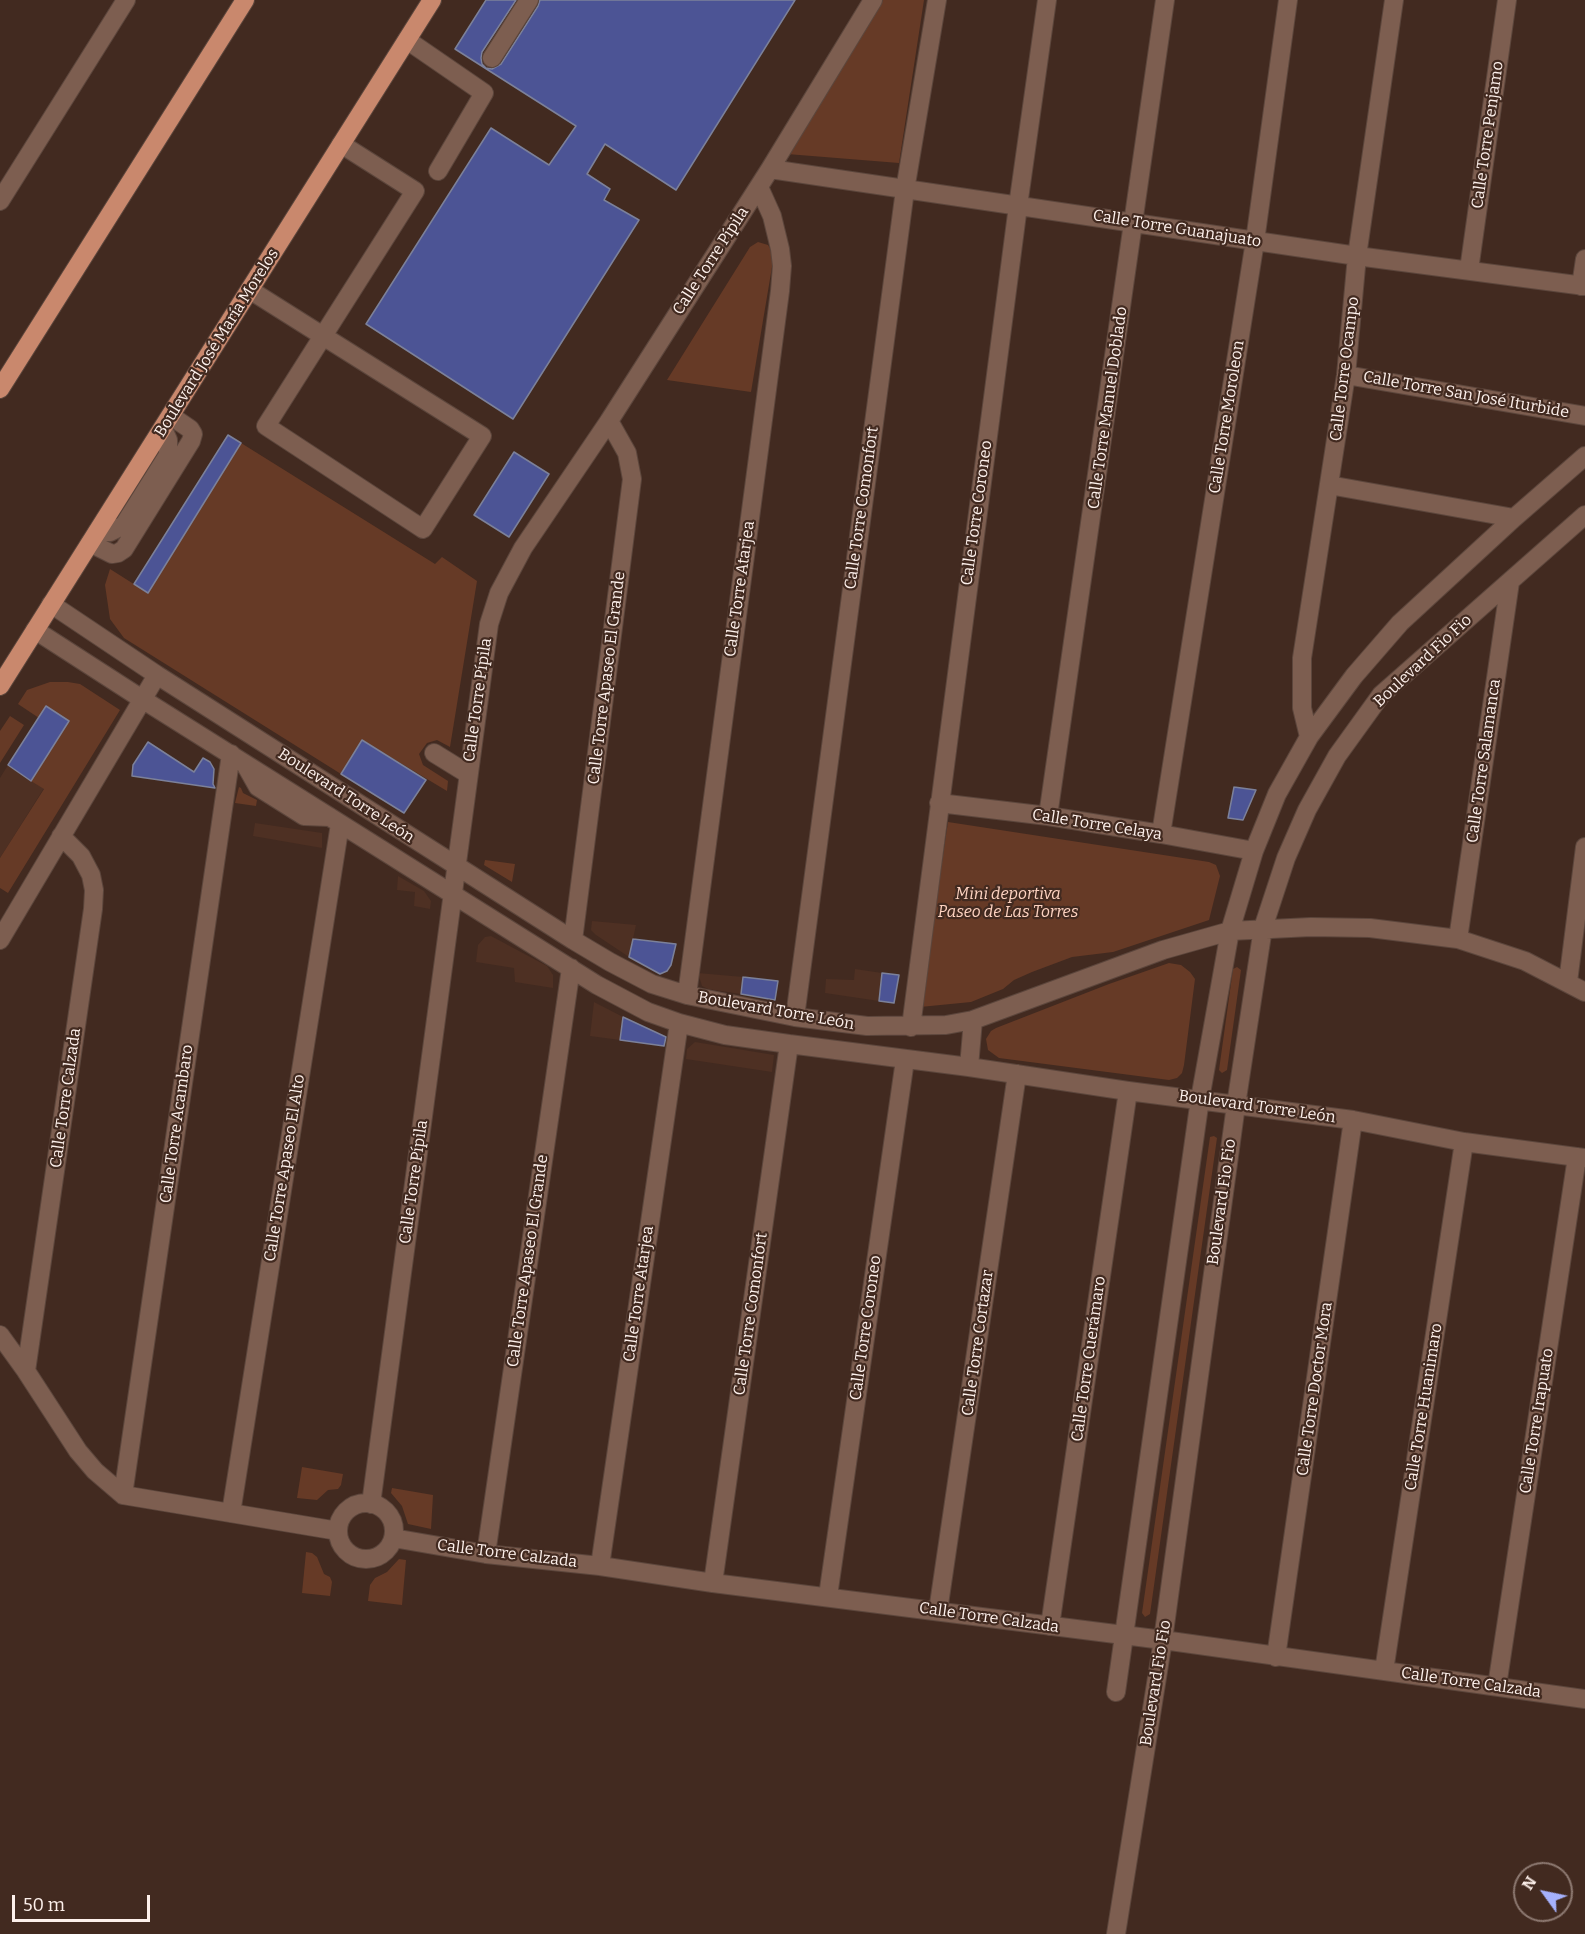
<!DOCTYPE html>
<meta charset="utf-8">
<style>
body{margin:0}
#map{position:relative;width:1585px;height:1934px;overflow:hidden;background:#422a20;font-family:Bitter,serif}
canvas{display:block}
.north{position:absolute;left:1513px;top:1862px;width:60px;height:60px;box-sizing:border-box;background:#422a20;border:2px solid #8d7971;border-radius:50%;rotate:303deg;font-size:16px;font-weight:700;line-height:24px;text-align:center;color:#fdf0eb}
.north::after{content:'';display:block;margin:auto;width:21px;height:27px;background:#a5b1fc;clip-path:polygon(50% 0,100% 100%,50% 72%,0 100%)}
.scale{position:absolute;left:12px;top:1895px;width:138px;height:27px;box-sizing:border-box;border:3px solid #fdf0eb;border-top:0;padding-left:8px;font-size:18px;line-height:21px;white-space:nowrap;color:#fdf0eb;-webkit-text-stroke:4px #422a20;paint-order:stroke}
</style>
<div id="map">
<canvas width="1585" height="1934"></canvas>
<div class="north">N</div>
<div class="scale">50 m</div>
</div>
<script>
const c = document.querySelector('canvas').getContext('2d');
c.lineJoin = 'round';
function fillPath(path, color) { c.fillStyle = color; c.fill(path, 'evenodd'); }
const poly = rows => new Path2D(rows.map(r => 'M' + r).join(''));
function stroke(path, color, width, dash) { c.strokeStyle = color; c.lineWidth = width; c.lineCap = dash ? 'butt' : 'round'; c.setLineDash(dash || []); c.stroke(path); }
function write(font, color, halo, rows, align = 'center') {
  c.font = font + ' Bitter,serif'; c.lineWidth = 4.5; c.setLineDash([]); c.textBaseline = 'middle'; c.strokeStyle = halo; c.fillStyle = color; for (const [text, x, y, turn = 0] of rows) {
    c.save(); c.translate(x, y); c.rotate((+turn || 0) * Math.PI / 180); c.textAlign = isNaN(turn) ? turn : align; if (halo) c.strokeText(text, 0, 0); c.fillText(text, 0, 0); c.restore();
  }
}
fillPath(poly([
 [8,765,44,788,0,858,0,778],
 [255,823,322,833,322,848,253,836],
 [398,876,424,891,431,901,430,909,414,906,415,892,397,890],
 [592,921,636,925,629,957,596,935,591,930],
 [491,936,547,966,553,975,553,988,515,982,514,968,476,962,478,945,485,937],
 [855,969,882,973,879,1001,825,993,826,979,854,980],
 [698,973,743,977,741,994,708,989,702,986],
 [594,1002,623,1017,620,1040,590,1036],
 [695,1042,774,1055,772,1072,686,1059,687,1049]
]), '#4e3023');
fillPath(poly([
 [883,0,924,0,899,163,787,154],
 [758,242,768,245,774,255,751,392,667,380,750,247],
 [241,443,435,564,442,557,477,581,450,747,437,740,427,743,419,754,423,765,448,781,447,791,362,740,341,774,124,638,110,619,105,585,110,569,148,593],
 [50,682,68,682,80,684,120,710,8,893,0,888,0,858,44,789,31,781,39,718,18,704,27,690],
 [10,716,24,725,0,763,0,731],
 [239,787,241,788,243,793,257,800,256,806,235,803],
 [948,822,1209,862,1216,865,1220,876,1209,920,1113,952,1072,957,1032,972,1014,980,1003,989,971,1002,920,1007],
 [485,860,515,864,512,882,484,865],
 [1169,963,1181,965,1190,972,1195,979,1184,1065,1182,1073,1177,1078,1169,1080,999,1058,988,1050,986,1039,991,1031,996,1028,1109,984],
 [1237,967,1241,970,1227,1070,1222,1073,1219,1070,1233,969],
 [1214,1136,1217,1138,1150,1614,1145,1617,1142,1613,1210,1137],
 [302,1467,343,1474,341,1485,338,1489,328,1490,317,1500,297,1498],
 [392,1488,433,1495,431,1529,408,1524,402,1506,391,1493],
 [306,1552,312,1553,317,1557,324,1574,330,1577,332,1582,330,1596,302,1593],
 [399,1559,406,1560,402,1605,368,1601,370,1585,375,1578,387,1572]
]), '#663a26');
const building = poly([
 [486,0,516,0,482,52,481,58,482,64,486,68,492,69,501,64,538,6,540,0,795,0,676,190,605,144,587,174,610,189,604,200,639,220,513,419,366,324,491,128,549,165,576,126,455,49,486,0],
 [228,435,241,443,148,593,134,584,228,435],
 [514,452,549,474,509,537,474,515,514,452],
 [46,706,69,721,31,781,8,765,46,706],
 [362,740,426,780,404,813,341,774,362,740],
 [148,742,194,772,203,758,210,762,214,769,213,784,215,788,132,776,133,765,148,742],
 [1234,787,1256,790,1243,820,1228,818,1234,787],
 [633,939,676,944,671,965,667,971,660,974,629,957,633,939],
 [882,973,899,975,894,1003,879,1001,882,973],
 [743,977,778,981,775,1000,741,994,743,977],
 [623,1017,666,1037,664,1046,620,1040,623,1017]
]);
fillPath(building, '#4c5495');
stroke(building, '#7c819a', 1.5);
const minor = poly([
 [407,40,484,93,438,171],
 [492,58,529,0],
 [770,169,1357,256,1585,286],
 [0,201,126,0],
 [1469,270,1507,0],
 [1581,286,1585,259],
 [250,290,323,336,482,436,423,529,266,426,323,336,415,191,341,144],
 [1346,375,1585,416],
 [1329,485,1514,518],
 [97,532,110,532,124,525,168,455,168,440,163,429],
 [90,543,112,554,118,553,124,549,191,441,193,434,190,429,171,416],
 [51,604,157,675,573,940,610,962,652,984,687,995,795,1017,867,1026,946,1025,973,1020,1163,950,1230,931,1311,927,1370,928,1458,939,1525,961,1585,992],
 [35,630,142,699,597,985,648,1012,679,1023,725,1035,789,1044,969,1067,1128,1091,1353,1120,1464,1142,1585,1158],
 [1309,737,1302,708,1302,658,1346,375,1357,256,1394,0],
 [434,753,468,774],
 [245,764,258,787,304,816,330,817],
 [939,803,1048,816,1161,834,1254,851],
 [1048,816,1165,0],
 [1161,834,1255,241,1288,0],
 [1458,939,1510,582],
 [0,940,157,675],
 [573,940,632,479,627,453,609,421],
 [1568,982,1585,847],
 [687,995,780,291,782,266,780,249,772,216,759,187],
 [795,1017,905,190,937,0],
 [911,1027,1018,206,1047,0],
 [969,1067,973,1020],
 [0,1335,26,1371,78,1451,95,1471,123,1495,338,1531],
 [26,1371,93,909,94,890,91,875,81,856,61,836],
 [123,1495,231,754],
 '338 1531a28 28 0 1 1 56 0a28 28 0 1 1-56 0Z',
 [371,1504,489,624,499,593,523,548,609,421,770,169,873,0],
 [231,1513,340,824],
 [393,1538,486,1554,600,1566,713,1583,1163,1640,1585,1699],
 [486,1554,571,968],
 [600,1566,679,1023],
 [713,1583,789,1044],
 [828,1596,905,1060],
 [938,1611,1017,1074],
 [1050,1626,1128,1091],
 [1276,1657,1353,1120],
 [1384,1671,1464,1142],
 [1497,1686,1577,1157],
 [1116,1692,1200,1099,1230,931,1254,851,1277,794,1309,737,1354,676,1400,623,1514,518,1585,456],
 [1116,1934,1163,1640,1236,1105,1263,928,1286,858,1307,810,1337,756,1381,695,1585,515]
]);
const major = poly([
 [0,389,245,0],
 [0,686,432,0]
]);
stroke(minor, '#5c463c', 20);
stroke(major, '#5c463c', 20);
stroke(minor, '#7d5e50', 18);
stroke(major, '#c9886d', 18);
write('16px', '#fdf0eb', '#422a20', [
 ["Calle Torre Penjamo",1488,135,-82],
 ["Calle Torre Guanajuato",1177,229,9],
 ["Calle Torre Pípila",711,261,-57],
 ["Boulevard José María Morelos",217,343,-58],
 ["Calle Torre Ocampo",1345,369,-83],
 ["Calle Torre San José Iturbide",1466,395,10],
 ["Calle Torre Manuel Doblado",1108,408,-82],
 ["Calle Torre Moroleon",1227,417,-81],
 ["Calle Torre Comonfort",862,508,-82],
 ["Calle Torre Coroneo",977,513,-82],
 ["Calle Torre Atarjea",740,589,-82],
 ["Boulevard Fio Fio",1423,661,-43],
 ["Calle Torre Apaseo El Grande",607,678,-83],
 ["Calle Torre Pípila",478,700,-82],
 ["Calle Torre Salamanca",1484,761,-82],
 ["Boulevard Torre León",346,796,33],
 ["Calle Torre Celaya",1097,825,9],
 ["Boulevard Torre León",776,1011,10],
 ["Calle Torre Calzada",66,1098,-82],
 ["Boulevard Torre León",1257,1107,8],
 ["Calle Torre Acambaro",177,1124,-82],
 ["Calle Torre Apaseo El Alto",285,1168,-81],
 ["Calle Torre Pípila",414,1182,-82],
 ["Boulevard Fio Fio",1222,1202,-82],
 ["Calle Torre Apaseo El Grande",528,1261,-82],
 ["Calle Torre Atarjea",639,1294,-82],
 ["Calle Torre Comonfort",751,1314,-82],
 ["Calle Torre Coroneo",866,1328,-82],
 ["Calle Torre Cortazar",978,1343,-82],
 ["Calle Torre Cuerámaro",1089,1359,-82],
 ["Calle Torre Doctor Mora",1315,1389,-82],
 ["Calle Torre Huanimaro",1424,1407,-81],
 ["Calle Torre Irapuato",1537,1421,-81],
 ["Calle Torre Calzada",507,1554,7],
 ["Calle Torre Calzada",989,1618,8],
 ["Boulevard Fio Fio",1156,1683,-81],
 ["Calle Torre Calzada",1471,1683,8]
]);
write('italic 16px', '#fed3c1', '#422a20', [
 ["Mini deportiva",1008,895],
 ["Paseo de Las Torres",1008,913]
]);
</script>
